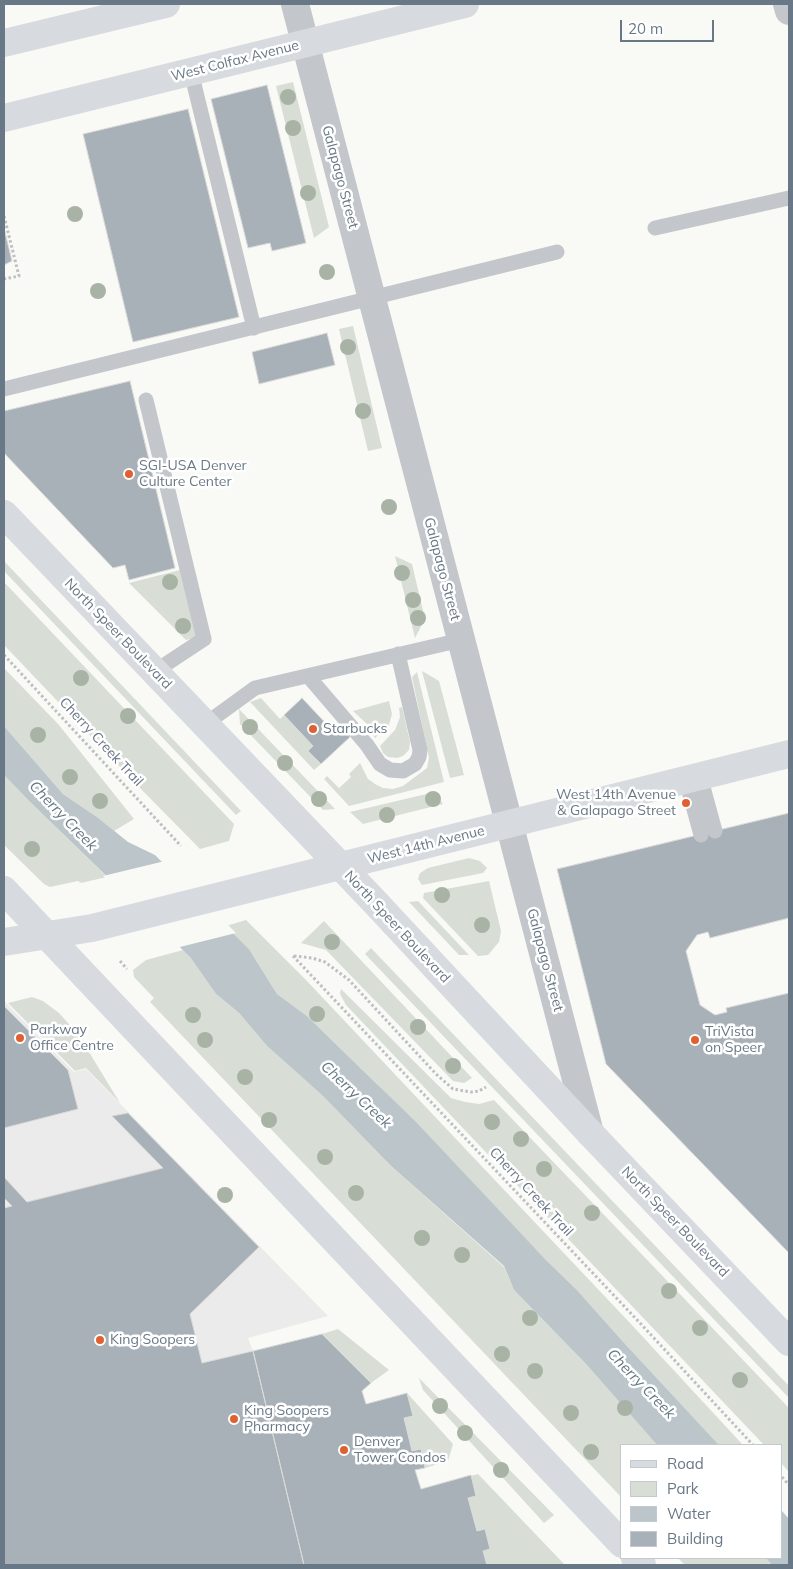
<!DOCTYPE html>
<style>
body{margin:0}
#map{position:relative;width:793px;height:1569px;overflow:hidden;background:#f9f9f6;font-family:Mulish,sans-serif}
canvas{display:block}
.frame{position:absolute;inset:0;border:5px solid #697887;pointer-events:none}
.legend{position:absolute;left:620px;top:1444px;width:162px;height:115px;box-sizing:border-box;background:#fff;border:1px solid #c3c9cf;margin:0;padding:6px 9px;list-style:none;font-size:15px;color:#697887}
.legend li{display:flex;align-items:center;gap:10px;height:25px}
.legend b{width:25px;border:1px solid #c3c9cf}
.scale{position:absolute;left:620px;top:20px;width:94px;height:22px;box-sizing:border-box;border:2px solid #697887;border-top:0;padding-left:6px;font-size:15px;line-height:18px;white-space:nowrap;color:#697887;-webkit-text-stroke:4px #fff;paint-order:stroke}
</style>
<div id="map">
<canvas width="793" height="1569"></canvas>
<div class="frame"></div>
<ul class="legend">
<li><b style="height:6px;background:#d7dbdf"></b>Road</li>
<li><b style="height:14px;background:#d8ded6"></b>Park</li>
<li><b style="height:14px;background:#bbc5ca"></b>Water</li>
<li><b style="height:14px;background:#a9b1b8"></b>Building</li>
</ul>
<div class="scale">20 m</div>
</div>
<script>
const c = document.querySelector('canvas').getContext('2d');
c.lineJoin = 'round';
function fillPath(path, color) { c.fillStyle = color; c.fill(path, 'evenodd'); }
const poly = rows => new Path2D(rows.map(r => 'M' + r).join(''));
function stroke(path, color, width, dash) { c.strokeStyle = color; c.lineWidth = width; c.lineCap = dash ? 'butt' : 'round'; c.setLineDash(dash || []); c.stroke(path); }
function write(font, color, halo, rows, align = 'center') {
  c.font = font + ' Mulish,sans-serif'; c.lineWidth = 5; c.setLineDash([]); c.textBaseline = 'middle'; c.strokeStyle = halo; c.fillStyle = color; for (const [text, x, y, turn = 0] of rows) {
    c.save(); c.translate(x, y); c.rotate((+turn || 0) * Math.PI / 180); c.textAlign = isNaN(turn) ? turn : align; if (halo) c.strokeText(text, 0, 0); c.fillText(text, 0, 0); c.restore();
  }
}
fillPath(poly([
 [4,1001,74,1072,86,1069,328,1316,248,1338,253,1351,304,1565,4,1565]
]), '#eaebea');
fillPath(poly([
 [293,82,329,227,314,238,276,86],
 [353,326,382,448,368,451,339,329],
 [395,556,412,564,425,619,415,638],
 [4,561,241,811,236,815,4,571],
 [180,570,198,637,186,640,129,583],
 [4,582,234,824,229,841,200,849,141,789,4,645],
 [4,668,59,725,134,819,114,831,97,817,63,794,4,726],
 [422,671,439,681,464,775,450,778],
 [417,672,444,782,349,806,324,779,327,776,339,788,351,777,349,774,360,763,368,779,375,784,383,788,393,789,403,786,427,768,429,758,412,677],
 [261,698,280,719,284,715,313,746,308,751,321,764,314,770,250,702],
 [389,701,392,714,389,725,375,738,366,723,353,711],
 [402,707,410,742,409,750,403,756,397,758,388,757,383,753,380,746,395,730,400,717,399,708],
 [239,709,335,809,323,810,240,724],
 [4,775,30,802,107,877,81,883,78,881,50,887,44,884,4,845],
 [435,792,443,804,363,824,350,812],
 [469,858,480,861,487,868,483,873,422,885,418,879,420,873,428,868],
 [489,881,501,931,499,942,488,955,478,956,423,898,424,893],
 [418,901,469,955,459,955,409,902],
 [246,920,306,980,439,1121,630,1323,743,1445,719,1445,626,1345,576,1289,546,1260,375,1082,307,1016,277,994,249,949,226,926],
 [324,921,472,1078,464,1083,453,1081,326,950,301,943],
 [371,948,789,1386,789,1398,365,954],
 [183,950,190,957,216,994,239,1013,267,1046,323,1096,390,1165,504,1267,514,1290,586,1364,657,1445,622,1445,622,1498,150,1002,154,998,134,977,133,970,146,960],
 [341,989,451,1098,465,1102,479,1104,494,1100,789,1408,789,1472,782,1464,782,1445,764,1445,346,1005,340,994],
 [32,997,43,1001,59,1013,78,1034,120,1103,86,1068,75,1071,8,1003],
 [338,1329,389,1370,371,1383,322,1334],
 [419,1378,554,1515,544,1523,423,1390],
 [407,1393,453,1444,448,1461,425,1468,421,1449,412,1451,404,1418,413,1415],
 [478,1474,565,1565,487,1565,468,1498,476,1495,471,1476],
 [678,1558,766,1558,772,1565,685,1565]
]), '#d8ded6');
fillPath(poly([
 [4,726,63,794,97,817,128,842,155,855,249,949,277,994,307,1016,416,1122,546,1260,576,1289,626,1345,719,1445,657,1445,586,1364,514,1290,504,1266,390,1165,323,1096,267,1046,239,1013,216,994,190,957,30,802,4,775],
 [782,1511,789,1519,789,1565,772,1565,766,1558,782,1558]
]), '#bbc5ca');
fillPath(poly([
 [165,861,236,933,176,948,103,876]
]), '#f9f9f6');
const building = poly([
 [267,85,306,243,272,251,270,243,248,248,211,99,267,85],
 [188,109,239,317,133,342,83,134,188,109],
 [4,228,12,261,4,265,4,228],
 [327,333,335,365,259,384,252,352,327,333],
 [130,381,175,568,129,580,125,565,113,568,4,453,4,411,130,381],
 [302,698,332,730,338,724,350,737,321,764,308,751,313,746,284,715,302,698],
 [789,813,789,918,710,938,708,932,697,935,686,951,700,1005,715,1015,727,1012,726,1008,789,993,789,1253,606,1064,557,869,789,813],
 [4,1006,68,1070,78,1109,4,1128,4,1006],
 [128,1113,259,1247,190,1314,202,1363,253,1351,304,1565,4,1565,4,1208,12,1206,4,1198,4,1177,27,1202,163,1168,112,1116,128,1113],
 [322,1334,371,1383,362,1391,366,1404,407,1393,413,1416,404,1418,412,1451,421,1449,425,1468,415,1470,421,1489,471,1475,476,1496,468,1498,477,1531,485,1529,490,1549,483,1551,487,1565,304,1565,253,1351,322,1334]
]);
fillPath(building, '#a9b1b8');
stroke(building, '#dadbd9', 1);
stroke(poly([
 [4,216,19,276,4,279],
 [4,655,181,846],
 [293,956,640,1323,753,1445],
 [294,956,312,958,325,962,349,980,436,1074,453,1089,471,1092,479,1091,486,1087],
 [120,961,127,969],
 [782,1477,789,1485]
]), '#bdbfc2', 3, [2.5, 2.5]);
stroke(poly([
 [191,72,254,328],
 [655,228,789,198],
 [4,389,557,252],
 [146,400,204,639,154,672],
 [308,676,367,745,380,764,390,770,403,771,415,764,419,757,420,750,398,654],
 [204,725,255,688,461,640],
 [700,776,715,831],
 [686,780,701,835]
]), '#c3c6ca', 15);
stroke(poly([
 [787,4,789,11]
]), '#c3c6ca', 28);
stroke(poly([
 [295,4,590,1133]
]), '#c3c6ca', 28);
stroke(poly([
 [4,942,92,928,789,754]
]), '#d7dbdf', 28);
stroke(poly([
 [4,43,166,4],
 [4,118,465,4],
 [4,514,372,899,590,1133,789,1342],
 [4,890,622,1544],
 [635,1558,642,1565]
]), '#d7dbdf', 28);
c.fillStyle = '#a8b3a5';
for (const [x, y] of [
 [288,97],
 [293,128],
 [308,193],
 [75,214],
 [327,272],
 [98,291],
 [348,347],
 [363,411],
 [389,507],
 [402,573],
 [170,582],
 [413,600],
 [418,618],
 [183,626],
 [81,678],
 [128,716],
 [250,727],
 [38,735],
 [285,763],
 [70,777],
 [319,799],
 [433,799],
 [100,801],
 [387,815],
 [32,849],
 [442,895],
 [482,925],
 [332,942],
 [317,1014],
 [193,1015],
 [418,1027],
 [205,1040],
 [453,1066],
 [245,1077],
 [269,1120],
 [492,1122],
 [521,1139],
 [325,1157],
 [544,1169],
 [356,1193],
 [225,1195],
 [592,1213],
 [422,1238],
 [462,1255],
 [669,1291],
 [530,1318],
 [700,1328],
 [502,1354],
 [535,1371],
 [740,1380],
 [440,1406],
 [625,1408],
 [571,1413],
 [465,1433],
 [591,1452],
 [501,1470]
]) { c.beginPath(); c.arc(x, y, 8, 0, 2 * Math.PI); c.fill(); }
for (const [x, y, r, color] of [
 [129,474,5,"#df6131"],
 [313,729,5,"#df6131"],
 [686,803,5,"#df6131"],
 [20,1038,5,"#df6131"],
 [695,1040,5,"#df6131"],
 [100,1340,5,"#df6131"],
 [234,1419,5,"#df6131"],
 [344,1450,5,"#df6131"]
]) { const dot = new Path2D(); dot.arc(x, y, r, 0, 2 * Math.PI); c.fillStyle = color; c.fill(dot); stroke(dot, '#fff', 2); }
write('14px', '#697887', '#fff', [
 ["West Colfax Avenue",235,61,-14],
 ["Galapago Street",340,177,75],
 ["Galapago Street",442,569,75],
 ["North Speer Boulevard",118,634,46],
 ["Cherry Creek Trail",101,742,47],
 ["West 14th Avenue",426,845,-14],
 ["North Speer Boulevard",397,927,47],
 ["Galapago Street",545,960,75],
 ["Cherry Creek Trail",531,1192,47],
 ["North Speer Boulevard",675,1222,46]
]);
write('14px', '#697887', '#fff', [
 ["SGI-USA Denver",139,466],
 ["Culture Center",139,482],
 ["Starbucks",323,729],
 ["West 14th Avenue",676,795,"right"],
 ["& Galapago Street",676,811,"right"],
 ["Parkway",30,1030],
 ["Office Centre",30,1046],
 ["TriVista",705,1032],
 ["on Speer",705,1048],
 ["King Soopers",110,1340],
 ["King Soopers",244,1411],
 ["Pharmacy",244,1427],
 ["Denver",354,1442],
 ["Tower Condos",354,1458]
], 'left');
write('italic 15px', '#647882', '#fff', [
 ["Cherry Creek",63,816,46],
 ["Cherry Creek",356,1095,43],
 ["Cherry Creek",641,1384,46]
]);
</script>
